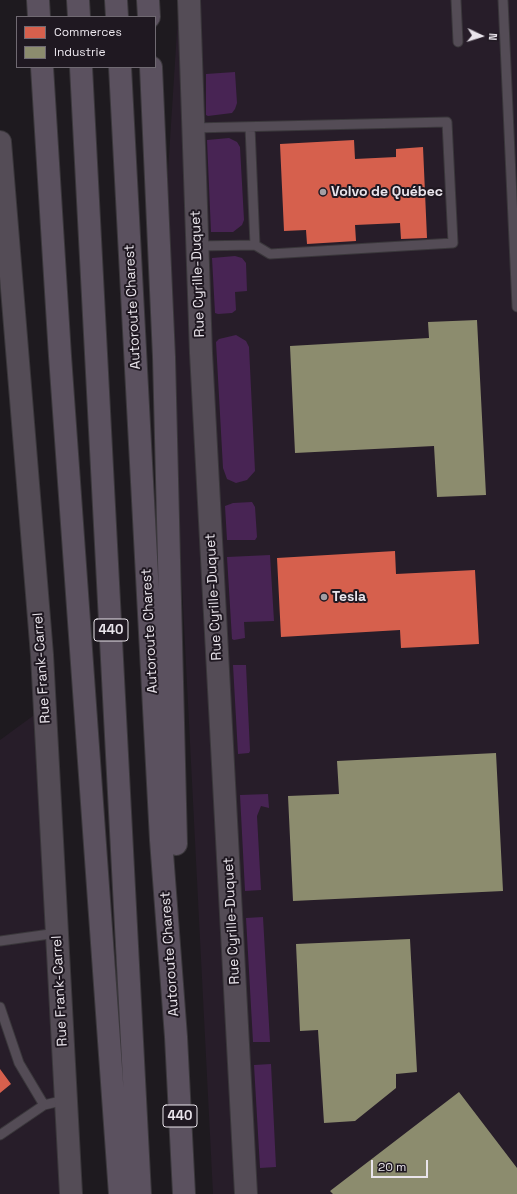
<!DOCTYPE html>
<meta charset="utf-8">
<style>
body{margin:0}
#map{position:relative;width:517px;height:1194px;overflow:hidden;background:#1e1a1f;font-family:"Space Grotesk",sans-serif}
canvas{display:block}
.legend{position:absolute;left:16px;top:16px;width:140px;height:52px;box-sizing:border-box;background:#1f1821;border:1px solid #706a72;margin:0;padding:5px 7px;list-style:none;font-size:12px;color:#eae5ec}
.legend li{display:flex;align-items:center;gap:8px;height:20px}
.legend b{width:20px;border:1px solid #706a72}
.north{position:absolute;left:461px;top:16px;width:40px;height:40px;-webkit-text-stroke:3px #1f1821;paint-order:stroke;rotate:94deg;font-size:11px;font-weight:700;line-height:16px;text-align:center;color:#eae5ec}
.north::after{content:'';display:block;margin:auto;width:14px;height:18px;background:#eae5ec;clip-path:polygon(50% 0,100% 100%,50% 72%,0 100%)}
.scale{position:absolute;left:371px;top:1160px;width:57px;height:18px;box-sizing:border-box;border:2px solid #eae5ec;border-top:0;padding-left:5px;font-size:12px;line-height:14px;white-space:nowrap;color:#eae5ec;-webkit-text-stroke:3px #1f1821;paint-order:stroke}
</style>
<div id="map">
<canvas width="517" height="1194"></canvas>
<ul class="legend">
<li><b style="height:11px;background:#d6604d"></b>Commerces</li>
<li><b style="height:11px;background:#8c8c6e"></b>Industrie</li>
</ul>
<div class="north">N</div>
<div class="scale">20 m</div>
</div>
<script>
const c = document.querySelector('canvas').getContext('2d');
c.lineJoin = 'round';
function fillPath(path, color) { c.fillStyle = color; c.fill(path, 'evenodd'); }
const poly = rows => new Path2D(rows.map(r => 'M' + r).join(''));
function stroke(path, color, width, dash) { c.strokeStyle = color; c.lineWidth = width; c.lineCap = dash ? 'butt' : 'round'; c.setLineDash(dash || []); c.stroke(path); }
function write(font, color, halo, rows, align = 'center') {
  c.font = font + ' "Space Grotesk",sans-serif'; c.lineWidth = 4; c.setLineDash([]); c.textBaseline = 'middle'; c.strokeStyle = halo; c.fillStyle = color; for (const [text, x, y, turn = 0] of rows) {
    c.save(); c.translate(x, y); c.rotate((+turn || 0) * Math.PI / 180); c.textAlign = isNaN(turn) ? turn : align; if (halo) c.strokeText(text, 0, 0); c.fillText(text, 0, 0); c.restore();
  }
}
fillPath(poly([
 [179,0,517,0,517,1194,213,1194,164,233],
 [37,713,69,1194,0,1194,0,740]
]), '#271d29');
fillPath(poly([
 [235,72,237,103,235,109,232,113,208,116,206,115,206,74],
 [229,138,237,142,240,147,244,220,242,225,233,232,211,232,207,140],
 [235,256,242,258,246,263,247,291,235,292,236,310,232,313,218,314,215,313,212,258],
 [236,335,246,341,249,347,255,471,247,480,236,483,227,479,223,468,216,342,219,339],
 [233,503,252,502,255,507,257,537,255,540,227,540,225,506],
 [270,555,274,621,244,622,245,638,234,640,232,639,227,557],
 [233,665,246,665,250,751,249,753,238,754],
 [268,794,269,808,261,806,257,816,261,890,245,891,240,795],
 [263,917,270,1042,253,1042,246,918],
 [271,1064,276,1167,260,1168,254,1065]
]), '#482454');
fillPath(poly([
 [354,140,355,159,396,157,396,149,423,147,427,238,401,239,400,223,355,225,356,241,307,244,306,230,284,231,280,144],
 [395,551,396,574,475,570,479,644,401,648,400,630,281,637,277,558],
 [0,1069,11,1084,0,1093]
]), '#d6604d');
fillPath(poly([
 [477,320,486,495,437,497,434,446,295,453,290,346,429,338,428,322],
 [496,753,503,891,293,901,288,796,339,794,337,761],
 [410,939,417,1072,396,1074,396,1088,355,1121,324,1123,318,1030,300,1031,296,944],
 [459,1092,517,1168,517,1194,333,1194,330,1191]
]), '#8c8c6e');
const service = poly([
 [456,0,458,42],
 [503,0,517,307],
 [250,127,255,245],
 [193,128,447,122,453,243,270,254,255,245,197,246],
 [0,941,57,933],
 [0,1007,19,1063,44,1105],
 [0,1135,44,1105,65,1100]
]);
const tertiary = poly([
 [189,0,201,353,246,1194],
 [0,142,42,655,71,1194]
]);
const motorway = poly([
 [38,0,39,17],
 [78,0,79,17],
 [116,0,117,17],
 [148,0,149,17],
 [42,67,60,356,120,1194],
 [81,67,140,1194],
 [120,67,161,840,176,1037,184,1194],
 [151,67,164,357,176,844]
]);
stroke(service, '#3a373b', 11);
stroke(tertiary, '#3a373b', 24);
stroke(motorway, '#3a373b', 24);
stroke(service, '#544c56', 9);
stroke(tertiary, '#544c56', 22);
stroke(motorway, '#5b515f', 22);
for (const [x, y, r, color] of [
 [323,192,4,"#a39ea4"],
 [324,597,4,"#a39ea4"]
]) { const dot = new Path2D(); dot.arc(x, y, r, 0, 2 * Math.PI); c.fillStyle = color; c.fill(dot); stroke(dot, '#1f1821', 1.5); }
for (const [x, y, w] of [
 [111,630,34],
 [180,1116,34]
]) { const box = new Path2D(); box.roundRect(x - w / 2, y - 11, w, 22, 3); c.fillStyle = '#1f1821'; c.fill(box); stroke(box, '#eae5ec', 1); }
write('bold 13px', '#eae5ec', null, [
 ["440",111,630],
 ["440",180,1116]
]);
write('bold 14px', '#eae5ec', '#1f1821', [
 ["Volvo de Québec",331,192],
 ["Tesla",332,597]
], 'left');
write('14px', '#eae5ec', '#1f1821', [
 ["Rue Cyrille-Duquet",198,274,-92],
 ["Autoroute Charest",133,307,-93],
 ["Rue Cyrille-Duquet",214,597,-93],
 ["Autoroute Charest",150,631,-93],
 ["Rue Frank-Carrel",42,668,-94],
 ["Rue Cyrille-Duquet",232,921,-93],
 ["Autoroute Charest",170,954,-94],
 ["Rue Frank-Carrel",60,991,-93]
]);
</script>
